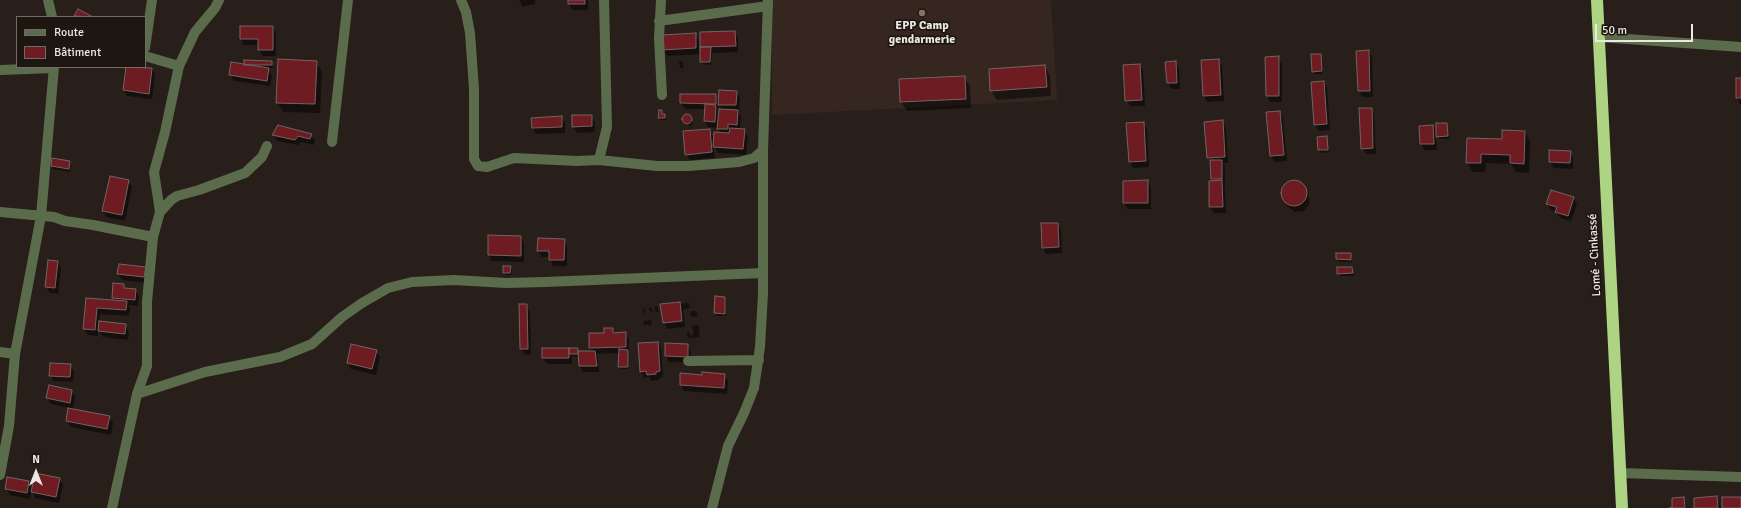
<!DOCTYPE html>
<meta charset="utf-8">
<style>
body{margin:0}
#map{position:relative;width:1741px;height:508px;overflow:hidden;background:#281f1a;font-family:Signika,sans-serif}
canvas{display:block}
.legend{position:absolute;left:16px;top:16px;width:130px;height:52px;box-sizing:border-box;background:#1e1611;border:1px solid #716a65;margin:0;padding:5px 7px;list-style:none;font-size:12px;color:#ede7e3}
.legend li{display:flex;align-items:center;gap:8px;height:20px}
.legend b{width:20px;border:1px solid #716a65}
.north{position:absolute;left:16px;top:452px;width:40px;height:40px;-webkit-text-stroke:3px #1e1611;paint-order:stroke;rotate:0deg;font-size:11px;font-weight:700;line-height:16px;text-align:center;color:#ede7e3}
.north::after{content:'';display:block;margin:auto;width:14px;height:18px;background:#ede7e3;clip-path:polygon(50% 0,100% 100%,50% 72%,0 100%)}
.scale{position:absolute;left:1595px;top:24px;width:98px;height:18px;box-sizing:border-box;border:2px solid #ede7e3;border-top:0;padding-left:5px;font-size:12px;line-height:14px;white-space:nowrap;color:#ede7e3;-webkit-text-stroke:3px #1e1611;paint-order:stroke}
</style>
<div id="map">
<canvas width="1741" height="508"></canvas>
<ul class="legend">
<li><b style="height:5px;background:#5b6c4c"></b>Route</li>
<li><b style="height:11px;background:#6e1b21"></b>Bâtiment</li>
</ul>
<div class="north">N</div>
<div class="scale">50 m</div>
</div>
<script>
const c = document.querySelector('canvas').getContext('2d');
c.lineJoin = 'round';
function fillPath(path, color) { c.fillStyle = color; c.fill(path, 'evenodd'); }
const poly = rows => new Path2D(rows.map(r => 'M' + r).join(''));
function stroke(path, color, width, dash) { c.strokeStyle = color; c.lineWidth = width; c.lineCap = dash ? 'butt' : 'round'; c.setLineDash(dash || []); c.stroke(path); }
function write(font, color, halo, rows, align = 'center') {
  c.font = font + ' Signika,sans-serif'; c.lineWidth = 3.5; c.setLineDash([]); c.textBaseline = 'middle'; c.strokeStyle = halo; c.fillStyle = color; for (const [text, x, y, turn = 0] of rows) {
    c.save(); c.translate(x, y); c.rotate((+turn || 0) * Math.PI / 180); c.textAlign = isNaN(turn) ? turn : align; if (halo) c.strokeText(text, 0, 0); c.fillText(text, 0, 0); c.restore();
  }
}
fillPath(poly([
 [772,0,1051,0,1057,100,772,115]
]), '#35271f');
fillPath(poly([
 [519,0,535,0,535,4,523,7],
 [569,0,588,0,588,10,572,10,569,4],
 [241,27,272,27,276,33,276,56,263,56,259,50,259,45,244,45,241,39],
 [734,32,738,38,738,52,712,53,711,65,703,64,701,54,667,56,663,49,695,34,699,41,699,53,701,53,701,33],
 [1369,51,1372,57,1373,97,1362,97,1359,91,1357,52],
 [1320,55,1322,58,1323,74,1314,74,1313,71],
 [1278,57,1282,64,1282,102,1270,102,1267,96,1266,58],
 [1218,60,1222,67,1224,101,1207,102,1204,96],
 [679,61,682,61,684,68,680,68],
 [271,62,273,68,267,68,272,76,270,86,234,81,230,74,245,66],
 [316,62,322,71,320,113,283,112,277,102],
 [1175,62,1179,69,1180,89,1171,89,1168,83,1166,63],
 [1139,65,1143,71,1145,106,1130,106,1126,100],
 [1045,66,1050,76,1051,96,997,100,991,91],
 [152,69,155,75,152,99,127,96,124,90],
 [964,77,970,86,971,108,907,111,901,102],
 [1741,79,1741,104,1740,104,1737,98],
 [1324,82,1327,88,1330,130,1319,131,1315,125],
 [736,92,740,98,739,111,738,111,741,117,740,130,744,130,748,137,746,155,718,153,713,145,715,158,690,160,686,154,709,131,713,137,713,143,721,134,718,128,708,127,705,121,706,109,685,109,681,103,715,95,719,102],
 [719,104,722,110,719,110],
 [1371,109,1374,115,1376,154,1366,154,1362,148],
 [662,111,666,117,666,120,661,120,659,117],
 [1280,112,1283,119,1287,161,1274,162,1271,155],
 [686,115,688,115,693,123,691,126,686,125,684,122,683,118],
 [591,116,595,122,595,132,577,133,573,127],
 [561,117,565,123,565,133,536,134,533,128,532,119],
 [1223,121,1226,128,1228,163,1223,163,1225,167,1225,185,1224,185,1225,188,1226,213,1214,213,1210,207,1213,181,1212,179,1211,164,1208,158,1205,123],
 [1143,123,1147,129,1149,167,1133,168,1130,162],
 [1447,124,1449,139,1439,139,1436,135,1437,150,1424,150,1421,144,1420,127,1433,126,1437,134],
 [1525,132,1530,141,1529,173,1516,172,1511,164,1486,163,1485,172,1473,172,1467,163,1503,140],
 [274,135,311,135,315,141,314,145,301,142,299,145,277,141],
 [1326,137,1329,152,1321,153,1319,150],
 [1570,152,1573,158,1573,169,1554,168,1550,162],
 [70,162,71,165,70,172,53,169,52,166],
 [128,181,132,187,125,221,107,217,103,211],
 [1148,181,1151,187,1151,209,1128,209,1124,203],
 [1297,182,1305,188,1308,194,1310,203,1304,211,1295,212,1287,206,1284,199,1282,190,1288,183],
 [1573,198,1577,204,1571,221,1560,218,1556,212,1551,210,1547,204],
 [1057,224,1061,230,1062,253,1046,254,1043,247],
 [521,237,524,243,524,262,492,261,489,255],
 [564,240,567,246,567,266,553,266,550,257,542,257,538,251],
 [1351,254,1352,262,1339,262,1337,259],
 [58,262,61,268,58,294,50,293,46,287],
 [511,267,512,270,511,275,505,275,504,272],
 [145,268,147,283,122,280,118,274],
 [1352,268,1354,276,1340,276,1338,274],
 [114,284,124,285,126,289,135,290,139,296,138,306,128,305,130,308,129,316,100,314,99,322,125,325,129,332,128,340,103,337,98,329,98,336,88,335,84,329,87,299,114,301,113,298],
 [716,297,725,298,726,300,726,316,717,316,715,313],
 [689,303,690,308,683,309,685,327,667,329,664,323,662,305],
 [526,305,530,311,531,355,525,355,521,349],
 [657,306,659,312,656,312,654,307],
 [650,307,652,310,653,313,649,310,649,308],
 [642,308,644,308,646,313,644,313],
 [691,311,696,311,698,316,692,317,690,314],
 [651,320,652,325,644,325,643,322,644,321],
 [698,325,700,331,698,331,700,337,688,338,686,333,689,332,691,336,694,333,692,326],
 [612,329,615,334,625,333,629,339,629,369,621,369,619,366,619,353,596,354,598,358,599,372,583,372,580,366,579,357,572,356,572,364,547,364,543,358,577,349,579,352,592,352,590,348],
 [658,343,661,349,663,377,659,378,659,380,651,381,649,377,644,378,641,372],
 [666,344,687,345,691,351,691,363,669,362,666,356],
 [376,351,380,357,376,375,351,369,348,363],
 [70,365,74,371,73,382,54,381,50,375],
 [724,375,728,381,727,394,684,391,681,385,702,376],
 [71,391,75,397,73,410,109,417,113,423,111,435,71,427,67,420,70,408,51,404,47,398],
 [59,479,63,485,59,503,35,498,32,491,30,499,10,495,6,489,29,482,33,489],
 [1683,498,1687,508,1674,508],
 [1717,498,1720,504,1721,508,1695,508]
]), '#0007');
const building = poly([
 [568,0,585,0,585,4,568,4,568,0],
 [78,9,93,17,74,16,78,9],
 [240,26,273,26,273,50,258,50,258,39,240,39,240,26],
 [735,31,736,46,700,47,700,32,735,31],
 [696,33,696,48,662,50,662,35,696,33],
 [700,47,711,47,710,62,700,62,700,47],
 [1369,50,1370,91,1358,91,1356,51,1369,50],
 [1311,54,1321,54,1322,71,1312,72,1311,54],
 [1279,56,1279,96,1266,96,1265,57,1279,56],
 [278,59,317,61,315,104,276,103,278,59],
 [1219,59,1221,95,1203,96,1201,60,1219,59],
 [244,60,272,61,272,65,244,65,244,60],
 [1176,61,1177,83,1167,83,1165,62,1176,61],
 [231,62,269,68,267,81,229,75,231,62],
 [1140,64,1142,100,1125,101,1123,65,1140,64],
 [1045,65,1047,87,990,91,989,69,1045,65],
 [126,67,152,68,149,94,123,90,126,67],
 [965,76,966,99,900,102,899,79,965,76],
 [1736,78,1741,78,1741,98,1736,98,1736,78],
 [1324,81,1327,124,1314,125,1311,82,1324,81],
 [719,90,737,91,736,105,718,105,719,90],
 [680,94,716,94,716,104,680,103,680,94],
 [705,104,716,105,715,122,704,121,705,104],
 [1359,108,1372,108,1373,148,1361,149,1359,108],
 [719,109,738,110,737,125,728,124,728,129,717,129,719,109],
 [659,110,662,110,662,114,665,114,665,118,658,118,659,110],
 [1280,111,1284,155,1270,156,1266,112,1280,111],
 '682 119a5 5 0 1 1 10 0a5 5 0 1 1-10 0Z',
 [572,115,592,115,592,126,572,127,572,115],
 [562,116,562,127,532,128,531,118,562,116],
 [1223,120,1225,157,1207,158,1204,122,1223,120],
 [1144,122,1146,161,1129,162,1126,123,1144,122],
 [1436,123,1447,123,1448,136,1436,137,1436,123],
 [278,125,312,134,310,139,298,136,295,140,272,135,278,125],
 [1433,125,1434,144,1420,144,1419,126,1433,125],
 [730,128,745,129,743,149,713,147,714,132,729,133,730,128],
 [710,129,712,152,685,155,683,131,710,129],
 [1502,130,1525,131,1524,164,1510,163,1510,155,1481,154,1481,163,1466,163,1467,138,1502,139,1502,130],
 [1327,136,1328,150,1318,150,1317,137,1327,136],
 [1549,150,1571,151,1570,163,1549,162,1549,150],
 [52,158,70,161,69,169,51,166,52,158],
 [1210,160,1222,160,1222,179,1211,179,1210,160],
 [110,176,129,180,122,215,102,211,110,176],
 [1148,180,1148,203,1123,203,1123,181,1148,180],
 [1222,180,1223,207,1209,207,1209,181,1222,180],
 '1281 193a13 13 0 1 1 26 0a13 13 0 1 1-26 0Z',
 [1551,190,1574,197,1568,216,1555,212,1557,207,1546,204,1551,190],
 [1041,223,1058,223,1059,247,1042,248,1041,223],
 [488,235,521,236,521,256,488,255,488,235],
 [538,238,565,239,564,260,549,260,549,251,537,251,538,238],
 [1336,253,1351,253,1351,260,1336,259,1336,253],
 [48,260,58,261,55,288,45,287,48,260],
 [119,264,146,267,144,277,117,274,119,264],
 [503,266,511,266,510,273,503,273,503,266],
 [1337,267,1352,267,1353,273,1337,274,1337,267],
 [113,283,124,284,124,288,136,289,135,300,112,298,113,283],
 [715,296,725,297,725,314,714,313,715,296],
 [86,298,127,301,126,310,97,308,95,330,83,329,86,298],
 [680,302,682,321,663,323,660,304,680,302],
 [519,304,527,304,528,349,520,349,519,304],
 [99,321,126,324,125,334,98,331,99,321],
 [604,328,613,328,613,333,626,332,626,347,589,348,589,333,604,333,604,328],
 [658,342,660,371,656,372,656,374,647,375,646,371,640,372,638,343,658,342],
 [665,343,688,344,688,357,665,356,665,343],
 [351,344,377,350,372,369,347,363,351,344],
 [542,348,569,348,569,358,542,358,542,348],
 [569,348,578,348,578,354,569,354,569,348],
 [619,349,628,350,628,367,618,367,619,349],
 [578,351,595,351,597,366,579,366,578,351],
 [50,363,71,364,70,377,49,376,50,363],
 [702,372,725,374,724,388,680,385,680,373,702,375,702,372],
 [49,385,72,390,70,403,46,398,49,385],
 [68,408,110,416,107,429,66,421,68,408],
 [35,473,60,478,56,497,31,492,35,473],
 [7,477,29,481,27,493,5,489,7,477],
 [1717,496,1718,508,1694,508,1694,498,1717,496],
 [1684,497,1685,508,1669,508,1672,508,1672,498,1684,497],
 [1722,497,1741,497,1741,508,1722,508,1722,497]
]);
fillPath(building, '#6e1b21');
stroke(building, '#716464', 1);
stroke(poly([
 [48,0,52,17],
 [461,0,466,12,470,33,474,89,474,159,478,166,487,167,514,158,577,161,599,160,607,127,604,0],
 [661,0,659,38,662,95],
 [659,21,768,6],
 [1599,37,1741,47],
 [145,48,152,0],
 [145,56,179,66],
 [0,70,54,68],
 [332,142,348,0],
 [599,160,657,166,688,166,739,162,754,158,763,150],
 [0,212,54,217,65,221,93,225,153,237],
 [160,212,171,200,177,196,199,190,245,173,262,157,267,146],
 [0,352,15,354],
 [688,361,759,360],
 [137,394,205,372,280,357,312,344,342,317,362,303,388,288,412,282,454,280,506,283,545,282,763,273],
 [1620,473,1741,477],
 [0,475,9,426,15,354,41,216,54,67],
 [112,508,137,394,147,366,147,302,153,237,160,212,154,172,165,132,179,66,195,32,215,8,219,0],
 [712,508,728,446,744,413,754,388,760,347,763,294,763,150,768,0]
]), '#5b6c4c', 10);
stroke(poly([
 [1597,0,1622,508]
]), '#acd483', 12);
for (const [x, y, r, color] of [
 [922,13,4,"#8d6e63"]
]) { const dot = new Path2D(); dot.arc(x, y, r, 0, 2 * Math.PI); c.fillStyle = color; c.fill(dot); stroke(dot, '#1e1611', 1.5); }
write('bold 12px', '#ede7e3', '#1e1611', [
 ["EPP Camp",922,26],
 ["gendarmerie",922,40]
]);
write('12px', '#ede7e3', '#1e1611', [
 ["Lomé - Cinkassé",1595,255,-93]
]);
</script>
